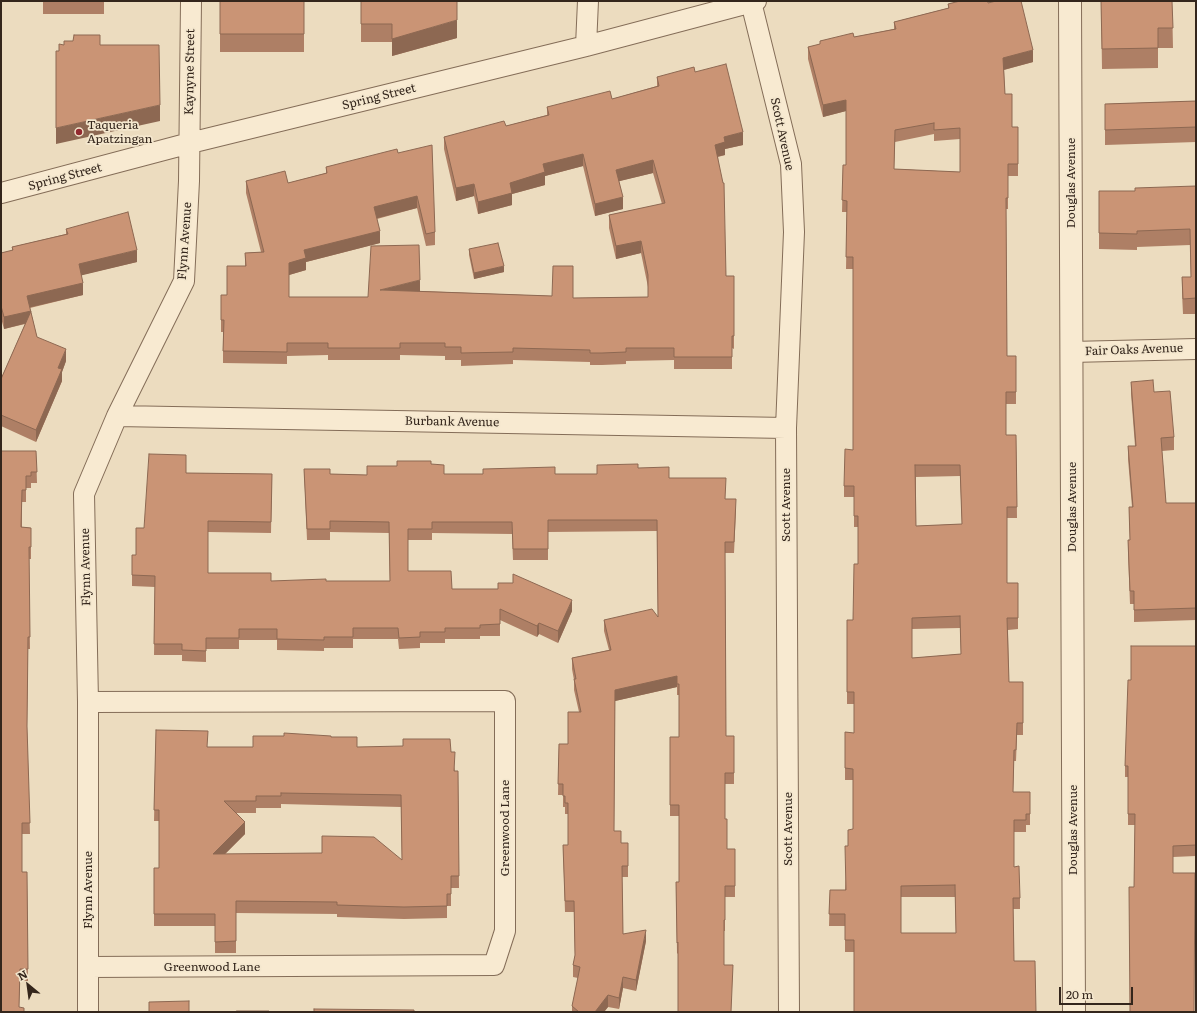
<!DOCTYPE html>
<style>
body{margin:0}
#map{position:relative;width:1197px;height:1013px;overflow:hidden;background:#ecdcbf;font-family:Literata,serif}
canvas{display:block}
.frame{position:absolute;inset:0;border:2px solid #34261c;pointer-events:none}
.north{position:absolute;left:8px;top:965px;width:40px;height:40px;-webkit-text-stroke:3px #f4e7ce;paint-order:stroke;rotate:331deg;font-size:11px;font-weight:700;line-height:16px;text-align:center;color:#34261c}
.north::after{content:'';display:block;margin:auto;width:14px;height:18px;background:#34261c;clip-path:polygon(50% 0,100% 100%,50% 72%,0 100%)}
.scale{position:absolute;left:1059px;top:987px;width:74px;height:18px;box-sizing:border-box;border:2px solid #34261c;border-top:0;padding-left:5px;font-size:12px;line-height:14px;white-space:nowrap;color:#34261c;-webkit-text-stroke:3px #f4e7ce;paint-order:stroke}
</style>
<div id="map">
<canvas width="1197" height="1013"></canvas>
<div class="frame"></div>
<div class="north">N</div>
<div class="scale">20 m</div>
</div>
<script>
const c = document.querySelector('canvas').getContext('2d');
c.lineJoin = 'round';
const poly = rows => new Path2D(rows.map(r => 'M' + r).join(''));
function stroke(path, color, width, dash) { c.strokeStyle = color; c.lineWidth = width; c.lineCap = dash ? 'butt' : 'round'; c.setLineDash(dash || []); c.stroke(path); }
function fillPath(path, color) { c.fillStyle = color; c.fill(path, 'evenodd'); }
function write(font, color, halo, rows, align = 'center') {
  c.font = font + ' Literata,serif'; c.lineWidth = 3.5; c.setLineDash([]); c.textBaseline = 'middle'; c.strokeStyle = halo; c.fillStyle = color; for (const [text, x, y, turn = 0] of rows) {
    c.save(); c.translate(x, y); c.rotate((+turn || 0) * Math.PI / 180); c.textAlign = isNaN(turn) ? turn : align; if (halo) c.strokeText(text, 0, 0); c.fillText(text, 0, 0); c.restore();
  }
}
const minor = poly([
 [751,2,791,164,794,232,786,428,789,1012],
 [586,46,588,1],
 [1,193,190,143,586,46,756,1],
 [1071,352,1196,349],
 [117,416,786,428],
 [88,702,505,701,505,931,494,965,88,967],
 [88,1012,88,702,84,494,117,416,184,281,189,181,191,1]
]);
const tertiary = poly([
 [1070,1,1074,1012]
]);
stroke(minor, '#846d58', 22);
stroke(tertiary, '#846d58', 24);
stroke(minor, '#f8ead1', 20);
stroke(tertiary, '#f8ead1', 22);
fillPath(poly([
 [43,1,104,1,104,14,43,14],
 [220,1,304,1,304,52,220,52],
 [361,1,457,38,392,56,392,42,361,42],
 [1101,1,1172,1,1173,48,1158,48,1158,68,1102,69],
 [988,3,1033,62,1004,70,1005,94,1012,127,1018,127,1018,176,1008,176,1008,209,1006,209,1007,356,1016,356,1016,404,1006,404,1006,435,1016,435,1017,518,1007,518,1007,583,1018,583,1018,629,1008,630,1009,682,1023,682,1023,735,1017,735,1016,761,1014,761,1013,792,1030,792,1030,825,1026,825,1026,832,1014,832,1014,867,1020,898,1020,909,1013,909,1014,961,1036,1012,854,952,845,952,845,926,829,926,830,890,845,890,848,846,853,829,853,780,845,780,845,732,854,733,854,704,847,704,847,620,853,620,858,564,858,527,854,527,854,497,844,497,844,486,853,450,853,269,846,269,847,212,842,212,843,165,846,165,846,111,823,117,808,59,808,47,820,45,820,41,854,37,894,29,894,22,948,8,948,4],
 [934,134,934,141,960,139,960,172,894,169,895,142],
 [960,476,962,524,916,526,916,477],
 [960,628,961,654,912,658,912,629],
 [901,897,955,897,956,933,901,933],
 [695,72,743,145,725,149,725,155,718,157,726,276,734,276,734,349,732,348,732,369,674,369,674,360,626,361,626,364,602,365,590,365,590,362,513,360,513,364,461,366,461,360,445,360,445,356,400,355,400,360,328,360,328,355,287,356,287,364,223,363,223,332,221,332,221,295,227,295,245,266,245,253,261,252,246,193,246,181,288,183,326,173,326,167,398,153,435,232,435,245,426,246,417,208,377,219,380,243,306,262,306,270,289,275,289,297,368,297,420,291,552,296,573,278,573,298,648,297,648,287,641,253,616,259,609,228,609,215,662,204,653,173,619,181,623,209,595,216,583,166,545,176,545,185,512,194,512,205,478,214,474,196,456,201,444,149,444,137,506,126,547,115,547,107,612,99,657,86,657,77],
 [1196,101,1196,142,1105,145,1105,104],
 [1196,186,1196,314,1183,314,1182,293,1182,277,1191,277,1190,245,1137,247,1137,250,1099,249,1099,191,1135,191],
 [66,229,137,262,81,275,83,295,30,308,37,337,66,361,62,372,62,381,36,442,1,426,1,379,25,324,4,329,1,318,1,253,12,251,12,247,66,234],
 [469,249,504,272,474,279,469,255],
 [1131,382,1154,392,1174,437,1174,450,1162,451,1166,503,1196,503,1196,620,1134,622,1134,604,1130,604,1128,553,1128,540,1130,540,1129,507,1132,507,1128,459,1128,446,1135,446,1131,394],
 [1,451,36,451,37,483,31,483,31,488,26,488,26,502,22,502,22,527,31,528,31,559,29,559,30,649,28,649,27,727,30,834,22,834,22,872,27,872,28,981,20,981,19,1007,1,1012],
 [431,464,444,474,597,474,638,468,725,499,736,510,734,553,725,553,726,736,734,736,734,784,725,784,725,819,727,849,735,849,735,897,725,897,725,931,724,931,724,965,733,976,678,953,677,954,676,882,679,882,679,816,670,816,670,737,679,737,679,695,677,695,677,687,615,701,614,831,621,843,628,843,628,877,622,877,623,934,646,941,636,991,623,988,619,1009,608,1007,604,1012,572,1012,572,1006,578,978,573,977,573,965,575,956,574,912,565,912,563,845,568,845,568,814,565,814,565,807,563,807,563,795,558,795,559,744,568,744,579,712,574,690,574,680,572,669,572,658,609,650,604,631,604,620,658,616,657,531,548,532,548,560,513,560,512,534,432,533,432,540,408,540,408,571,452,589,572,611,558,643,539,634,537,637,500,620,500,636,480,636,480,639,445,639,445,643,420,643,420,648,399,649,398,639,353,639,353,648,324,648,324,651,277,650,277,640,239,640,239,649,206,649,206,662,182,661,182,655,154,655,155,587,132,586,132,555,136,555,144,528,186,473,272,474,271,533,208,532,208,573,271,581,390,581,389,533,330,532,330,540,307,540,304,469,330,474,367,475,397,466],
 [1196,646,1196,856,1173,857,1134,887,1135,825,1128,825,1128,777,1125,777,1125,766,1131,680],
 [156,730,208,747,253,747,331,737,357,747,451,752,455,771,458,771,459,888,451,888,451,906,447,906,447,918,404,919,337,917,337,914,236,913,236,953,215,953,215,926,154,926,154,868,159,868,159,821,154,821],
 [281,804,401,807,402,860,225,854,245,834,236,813,256,813,256,808,281,808]
]), '#ae7f65');
fillPath(poly([
 [457,20,457,38,392,56,392,39],
 [1033,50,1033,62,1003,70,1003,58],
 [846,100,846,111,823,117,823,105],
 [160,105,160,121,56,144,56,128],
 [743,132,743,145,725,149,725,155,715,157,715,145,724,137],
 [583,154,583,166,545,176,545,185,512,194,512,205,478,214,478,202,510,183,543,164],
 [653,160,653,173,616,182,616,170],
 [474,184,474,196,456,201,456,188],
 [417,196,417,208,374,219,374,207],
 [623,197,623,209,595,216,595,204],
 [380,231,380,243,306,262,306,270,289,275,289,263,304,250],
 [641,241,641,253,616,259,616,246],
 [137,250,137,262,79,276,79,264],
 [504,266,504,272,474,279,474,273],
 [420,280,420,292,380,290],
 [83,283,83,295,27,308,27,296],
 [31,311,31,322,4,329,4,317],
 [66,349,66,361,62,372,62,381,36,442,36,430,58,368],
 [572,600,572,611,558,643,558,631],
 [539,623,539,634,537,637,537,626],
 [677,676,677,687,615,701,615,690],
 [245,822,245,834,213,866,213,854],
 [646,930,646,941,636,991,636,980],
 [623,977,623,988,619,1009,619,998],
 [608,995,608,1007,604,1012,595,1012]
]), '#8d6852');
const building = poly([
 [220,1,304,1,304,34,220,34,220,1],
 [361,1,457,1,457,20,392,39,392,24,361,24,361,1],
 [960,1,988,1,988,3,996,1,1021,1,1033,50,1003,58,1005,94,1012,94,1012,127,1018,127,1018,164,1008,164,1008,198,1006,198,1007,356,1016,356,1016,392,1006,392,1006,435,1016,435,1017,507,1007,507,1007,583,1018,583,1018,618,1007,618,1009,682,1023,682,1023,723,1017,723,1016,750,1014,750,1013,792,1030,792,1030,814,1026,814,1026,820,1014,820,1014,867,1019,866,1020,898,1013,898,1014,961,1035,961,1036,1012,854,1012,854,940,845,940,845,914,829,914,830,890,846,890,845,846,848,846,848,830,853,829,853,769,845,768,845,732,854,733,854,692,847,692,847,620,853,620,854,564,858,564,858,516,854,516,854,486,844,486,845,449,853,450,853,257,846,257,847,201,842,200,843,165,846,165,846,100,823,105,808,47,820,44,820,41,853,33,854,37,896,29,894,22,949,8,948,4,960,1],
 [934,123,934,130,960,128,960,172,894,169,895,130,934,123],
 [915,465,960,465,962,524,916,526,915,465],
 [960,616,961,654,912,658,912,618,960,616],
 [955,885,956,933,901,933,901,886,955,885],
 [1101,1,1172,1,1173,28,1158,28,1158,48,1102,49,1101,1],
 [74,35,100,35,100,45,159,45,160,105,56,128,56,51,59,51,59,44,64,45,64,41,73,41,74,35],
 [726,64,743,132,724,137,725,142,715,145,723,183,724,183,726,276,734,276,734,336,732,336,732,357,674,357,674,348,626,348,626,352,602,353,590,353,590,350,513,348,513,352,461,353,461,347,445,347,445,343,400,343,400,348,328,348,328,343,287,343,287,352,223,351,224,320,221,320,221,295,227,295,227,266,246,266,245,253,264,252,246,181,285,171,288,183,327,173,326,167,397,149,398,153,432,145,435,232,426,234,417,196,374,207,380,231,304,250,306,258,289,263,289,297,368,297,371,246,419,245,420,280,380,290,552,296,553,266,573,266,573,298,648,297,648,275,641,241,616,246,609,215,665,203,653,160,616,170,623,197,595,204,583,154,543,164,545,172,510,183,512,193,478,202,474,184,456,188,444,137,504,121,506,126,549,115,547,107,610,91,612,99,659,86,657,77,694,67,695,72,726,64],
 [1196,101,1196,127,1105,130,1105,104,1196,101],
 [1196,186,1196,298,1183,299,1182,277,1191,277,1190,229,1137,231,1137,234,1099,233,1099,191,1135,191,1135,188,1196,186],
 [128,212,137,250,79,264,83,283,27,296,37,337,66,349,58,368,62,369,36,430,1,415,1,379,31,311,4,317,1,306,1,253,13,250,12,247,68,234,66,229,128,212],
 [498,243,504,266,474,273,469,249,498,243],
 [1153,380,1154,392,1170,391,1174,437,1161,438,1166,503,1196,503,1196,608,1134,610,1134,591,1130,591,1128,540,1130,540,1129,507,1133,507,1128,446,1136,446,1131,382,1153,380],
 [1,451,36,451,37,472,31,472,31,476,26,476,26,490,22,490,21,527,31,528,31,547,29,547,30,637,28,637,27,726,30,823,22,823,22,872,27,872,28,969,20,969,19,1007,24,1008,24,1012,1,1012,1,451],
 [149,454,186,455,186,473,272,474,271,522,208,521,208,573,271,573,271,581,326,579,326,581,390,581,389,522,330,521,330,529,307,529,304,469,330,469,330,474,367,475,367,466,397,466,397,461,431,461,431,464,444,465,444,474,483,474,483,469,555,467,555,474,597,474,597,465,638,464,638,468,669,467,669,478,726,478,725,499,736,499,734,542,725,542,726,736,734,736,734,773,725,773,725,819,727,819,727,849,735,849,735,886,725,886,725,920,724,920,724,965,733,965,731,1012,678,1012,678,942,677,943,676,882,679,882,679,805,670,805,670,737,679,737,679,684,677,684,677,676,615,690,614,831,621,831,621,843,628,843,628,866,622,866,623,934,646,930,636,980,623,977,619,998,608,995,595,1012,579,1012,572,1006,580,967,573,965,575,955,574,901,565,901,563,845,568,845,568,803,565,803,565,796,563,796,563,784,558,784,559,744,568,744,568,712,581,712,574,679,576,679,572,658,611,650,604,620,652,609,658,617,657,520,548,520,548,549,513,549,512,522,432,522,432,529,408,529,408,571,451,571,452,589,498,589,498,583,513,583,513,574,572,600,558,631,539,623,537,626,500,609,500,624,480,625,480,628,445,628,445,632,420,632,420,637,399,638,398,628,353,628,353,637,324,637,324,640,277,639,277,629,239,629,239,638,206,638,206,651,182,650,182,644,154,644,155,576,132,575,132,555,136,555,136,528,144,528,149,454],
 [1131,646,1196,646,1196,845,1173,846,1173,873,1195,873,1194,1012,1130,1012,1129,887,1134,887,1135,814,1128,814,1128,766,1125,766,1128,680,1131,680,1131,646],
 [156,730,208,731,207,747,253,747,253,736,284,736,284,733,331,736,331,737,357,737,357,747,403,746,403,739,450,739,451,752,455,752,454,771,458,771,459,876,451,876,451,894,447,894,447,906,404,907,337,905,337,902,236,901,236,941,215,942,215,914,154,914,154,868,159,868,159,810,154,810,156,730],
 [281,793,401,795,402,860,374,837,322,836,322,853,213,854,245,822,224,801,256,801,256,796,281,796,281,793],
 [189,1001,189,1012,149,1012,149,1002,189,1001],
 [314,1009,414,1010,414,1012,314,1012,314,1009],
 [237,1011,269,1011,269,1012,238,1012,237,1011]
]);
fillPath(building, '#ca9475');
stroke(building, '#8d6852', 1);
for (const [x, y, r, color] of [
 [79,132,4,"#92292f"]
]) { const dot = new Path2D(); dot.arc(x, y, r, 0, 2 * Math.PI); c.fillStyle = color; c.fill(dot); stroke(dot, '#f4e7ce', 1.5); }
write('12px', '#34261c', '#f4e7ce', [
 ["Kaynyne Street",190,72,-89],
 ["Spring Street",379,97,-14],
 ["Scott Avenue",782,134,78],
 ["Spring Street",65,177,-15],
 ["Douglas Avenue",1071,183,-90],
 ["Flynn Avenue",185,241,-86],
 ["Fair Oaks Avenue",1134,350,-2],
 ["Burbank Avenue",452,422,1],
 ["Scott Avenue",786,505,-90],
 ["Douglas Avenue",1072,507,-90],
 ["Flynn Avenue",86,567,-91],
 ["Greenwood Lane",505,828,-90],
 ["Scott Avenue",788,829,-90],
 ["Douglas Avenue",1073,830,-90],
 ["Flynn Avenue",88,890,-90],
 ["Greenwood Lane",212,967]
]);
write('12px', '#34261c', '#f4e7ce', [
 ["Taqueria",87,125],
 ["Apatzingan",87,139]
], 'left');
</script>
